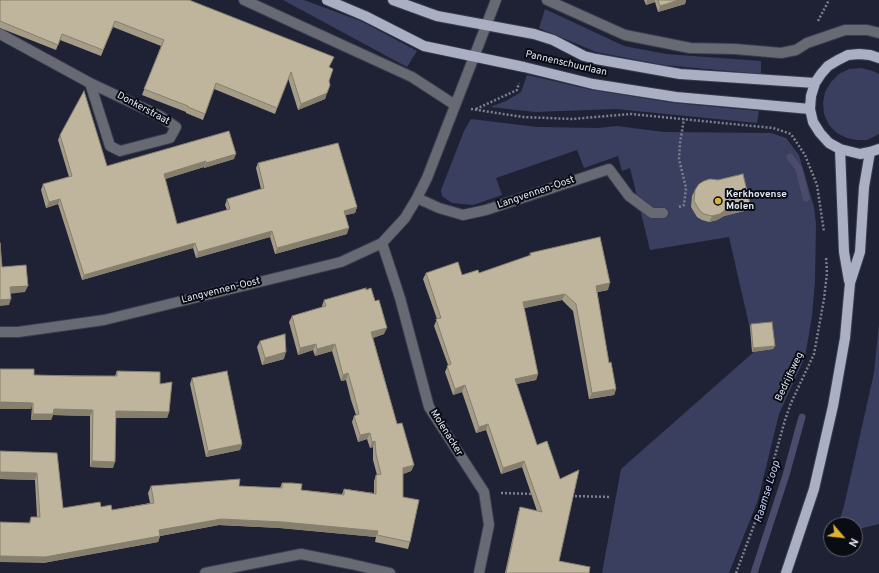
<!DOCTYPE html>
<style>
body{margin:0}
#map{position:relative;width:879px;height:573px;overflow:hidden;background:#1e2234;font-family:Overpass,sans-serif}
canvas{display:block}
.north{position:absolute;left:823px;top:517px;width:40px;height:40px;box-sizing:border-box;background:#0a0c14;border:1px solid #60636d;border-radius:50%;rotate:118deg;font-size:11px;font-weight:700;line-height:16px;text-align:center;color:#e2e5f2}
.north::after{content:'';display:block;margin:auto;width:14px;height:18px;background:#ddb133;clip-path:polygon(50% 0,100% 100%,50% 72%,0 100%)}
</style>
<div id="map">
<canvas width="879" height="573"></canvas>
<div class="north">N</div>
</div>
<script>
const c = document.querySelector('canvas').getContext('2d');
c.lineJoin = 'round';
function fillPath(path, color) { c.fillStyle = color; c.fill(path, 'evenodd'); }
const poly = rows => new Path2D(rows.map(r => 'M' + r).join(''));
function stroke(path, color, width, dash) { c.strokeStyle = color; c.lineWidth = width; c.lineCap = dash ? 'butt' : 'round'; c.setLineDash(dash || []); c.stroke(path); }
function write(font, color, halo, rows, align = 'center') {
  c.font = font + ' Overpass,sans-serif'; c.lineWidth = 4; c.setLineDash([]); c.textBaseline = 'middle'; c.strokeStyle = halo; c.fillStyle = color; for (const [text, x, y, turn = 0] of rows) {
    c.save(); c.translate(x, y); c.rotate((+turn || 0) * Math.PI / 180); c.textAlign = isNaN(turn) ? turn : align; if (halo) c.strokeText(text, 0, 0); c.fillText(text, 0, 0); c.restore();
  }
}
fillPath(poly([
 [283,0,304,0,363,22,417,51,407,67],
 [545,9,624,46,666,54,761,61,761,74,664,65,596,52,539,28],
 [861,68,873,71,879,74,879,134,867,140,857,140,847,138,837,133,829,125,824,114,823,103,825,92,831,82,839,74,849,69],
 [527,75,592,90,674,103,759,111,757,123,616,109,535,112,490,107,506,101,521,92],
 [471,119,537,127,598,128,617,126,664,132,771,133,786,138,799,155,814,207,816,224,815,281,812,316,805,357,779,414,758,500,729,573,602,573,621,469,755,351,729,237,650,250,630,168,622,171,618,156,584,168,577,150,496,178,502,195,473,205,452,203,442,196,441,190,464,131],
 [879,324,879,524,855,530,855,525,838,525,844,506,874,373]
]), '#3a3f60');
stroke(poly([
 [790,157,799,169,806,198],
 [754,573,786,475,802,417]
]), '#4b4b6b', 7);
const minor = poly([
 [244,0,412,77,455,105],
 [547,0,625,35,690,48,735,49,781,53,796,50,807,43,845,30,867,30,879,33],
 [0,34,90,83,160,116,176,127,170,138,120,151,110,146,90,83],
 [417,198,439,208,463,215,486,210,609,169,629,196,652,213,663,213],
 [382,243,400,298,429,407,484,492,489,525,479,573],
 [0,332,18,332,104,320,341,262,382,243,405,218,417,198,427,178,496,0],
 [205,573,301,554,351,564,390,573]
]);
const major = poly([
 [327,0,365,16,424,46,524,67,593,84,676,97,810,109],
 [393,0,437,16,534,34,553,40,584,56,596,59,680,74,815,83],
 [879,58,870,55,859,54,848,55,838,60,828,66,821,74,815,83,811,96,810,109,813,122,820,133,829,143,840,149,860,154,870,152,879,149],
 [840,149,844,252,849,281],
 [786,573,814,489,833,406,845,338,850,283,860,252,864,187,870,152]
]);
stroke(minor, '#393d4f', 12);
stroke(major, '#393d4f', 12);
stroke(poly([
 [818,21,829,0],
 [471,109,523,117,572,119,631,114,773,128,791,134,805,155,817,185,824,232],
 [476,109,517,90,519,83],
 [679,207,684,205,686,188,679,159,680,143,684,119],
 [501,493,534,494],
 [571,496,610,497],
 [736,573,760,509,785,420,791,403,814,354,824,299,827,273,826,257]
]), '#7c808f', 2.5, [2, 2]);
stroke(minor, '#676973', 10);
stroke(major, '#aaafc4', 10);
fillPath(poly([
 [0,0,189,0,330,68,329,81,325,99,298,110,288,78,275,114,214,89,203,120,186,113,186,112,142,95,161,46,113,27,101,56,60,40,56,50,0,28],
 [644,0,686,0,685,4,658,12,655,2,646,5],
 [60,135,107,166,234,159,204,168,204,167,165,179,177,224,227,210,225,205,227,199,261,189,256,168,258,163,357,207,355,213,346,215,347,234,275,254,270,237,196,258,193,248,82,280,58,204,46,208,41,190,43,184,69,177,58,140],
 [695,190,748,210,724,216,717,220,709,222,702,220,697,217,691,207,692,196],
 [530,253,608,290,597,292,609,363,616,389,614,395,589,399,573,311,562,300,524,308,538,374,536,380,516,384,559,561,589,573,505,573,518,513,520,507,537,511,522,467,501,474,486,430,476,433,462,392,453,395,445,372,448,365,434,326,437,319,423,279,426,273,462,275,479,273,529,256],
 [324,300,384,334,373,338,397,424,414,465,411,471,403,474,403,497,410,542,408,549,375,542,376,537,280,528,219,525,160,536,158,542,43,563,29,523,31,517,37,517,35,480,0,479,57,453,63,508,101,507,112,510,150,503,148,493,151,486,239,486,280,488,282,483,301,490,342,494,344,489,374,493,374,481,376,475,377,475,373,460,373,447,370,448,367,439,358,442,352,422,354,416,356,415,351,400,346,380,341,381,332,351,315,356,313,350,298,355,289,322,292,316,322,307,322,306],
 [751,324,775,346,773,349,752,352,750,327],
 [260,341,284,359,262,365,257,347],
 [117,371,160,384,169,412,167,418,116,418,113,468,90,467,90,416,53,415,51,420,31,420,34,375,115,376],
 [192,378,242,444,240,450,206,457,190,384]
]), '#a49c87');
fillPath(poly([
 [647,0,655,0,655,2,646,5],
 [679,0,686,0,685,4,658,12,660,6],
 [330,85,325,99,298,110,301,104],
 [236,154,234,159,204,168,206,163],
 [206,161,204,167,162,180,164,174],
 [60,199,58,204,46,208,49,202],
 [750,204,748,210,724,216,717,220,709,222,712,216,726,209],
 [357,207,355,213,342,216,344,211],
 [349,228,347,234,275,254,277,248],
 [272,231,270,237,196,258,198,252],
 [195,243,193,248,82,280,84,275],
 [610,283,608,290,594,293,596,286],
 [28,286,25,292,8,294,10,287],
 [565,294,562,300,521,309,523,302],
 [11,299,9,305,0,306,0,300],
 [387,328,384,334,369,339,371,332],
 [316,344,313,350,298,355,300,348],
 [335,344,332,351,315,356,317,349],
 [775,346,773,349,752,352,753,348],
 [286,352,284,359,262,365,265,358],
 [348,373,346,380,341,381,343,375],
 [538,374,536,380,512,385,515,379],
 [465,385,462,392,453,395,455,389],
 [616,389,614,395,589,399,592,393],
 [0,402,33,403,31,409,0,409],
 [54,409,93,410,90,416,53,415,51,420,31,420,33,414],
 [116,411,169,412,167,418,114,418],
 [488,424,486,430,476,433,479,427],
 [370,433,367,439,358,442,360,435],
 [375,441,373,447,370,448,372,442],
 [242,444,240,450,206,457,208,451],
 [92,461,115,462,113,468,90,467],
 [524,461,522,467,501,474,503,468],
 [414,465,411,471,400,475,403,468],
 [0,472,37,473,35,480,0,479],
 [221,519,283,522,378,531,376,537,280,528,219,525,160,536,158,542,43,563,0,562,0,556,159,530]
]), '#867f6e');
const building = poly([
 [0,0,189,0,334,57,329,67,333,69,329,81,330,85,327,93,301,104,291,72,277,108,216,83,205,114,188,107,188,106,144,89,164,40,115,21,103,50,62,34,58,45,0,21,0,0],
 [658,0,679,0,660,6,658,0],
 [84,91,107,166,229,131,236,154,206,163,206,161,164,174,177,224,230,209,227,199,264,188,258,163,338,143,357,207,344,211,349,228,277,248,272,231,198,252,195,243,84,275,60,199,49,202,43,184,72,176,60,135,84,91],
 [743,174,750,204,726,209,720,214,712,216,704,214,700,211,694,201,695,190,699,184,704,181,710,179,718,180,743,174],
 [600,237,610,283,596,286,609,363,611,362,616,389,592,393,576,304,565,294,523,302,538,374,515,379,537,445,547,441,560,479,579,470,559,561,590,567,589,573,506,573,520,507,542,512,524,461,503,468,488,424,479,427,465,385,455,389,447,366,451,364,436,319,441,318,426,273,458,262,462,275,478,270,479,273,531,255,530,253,600,237],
 [0,243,2,267,26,265,28,286,10,287,11,299,0,300,0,243],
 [366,288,366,290,371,288,375,301,379,300,387,328,371,332,397,424,402,423,414,465,403,468,403,497,419,500,410,542,377,535,378,531,283,522,221,519,159,530,160,536,45,557,0,556,0,522,30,523,31,517,40,517,37,473,0,472,0,451,57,453,63,508,100,502,101,507,111,505,112,510,154,503,151,486,240,479,239,486,282,488,282,483,292,483,302,484,301,490,344,495,344,489,376,494,376,475,381,474,376,454,375,441,372,442,370,433,360,435,354,416,359,414,354,394,348,373,343,375,335,344,317,349,316,344,300,348,292,316,326,306,324,300,366,288],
 [772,322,775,346,753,348,751,324,772,322],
 [285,334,286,352,265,358,260,341,285,334],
 [0,369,34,369,34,375,76,376,117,376,117,371,160,372,160,384,172,382,169,412,116,411,115,462,92,461,93,410,54,409,53,414,33,414,33,403,0,402,0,369],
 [227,371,242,444,208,451,192,378,227,371]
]);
fillPath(building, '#bfb59d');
stroke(building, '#867f6e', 1);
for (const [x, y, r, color] of [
 [718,201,4,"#ddb133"]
]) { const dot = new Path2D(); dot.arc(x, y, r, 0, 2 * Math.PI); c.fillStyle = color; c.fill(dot); stroke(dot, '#0a0c14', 1.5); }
write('10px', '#e2e5f2', '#0a0c14', [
 ["Pannenschuurlaan",566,64,13],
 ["Donkerstraat",143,109,28],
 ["Langvennen-Oost",536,193,-19],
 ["Langvennen-Oost",221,291,-14],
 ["Bedrijfsweg",790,377,-65],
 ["Molenacker",446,433,58]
]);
write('bold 10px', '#e2e5f2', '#0a0c14', [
 ["Kerkhovense",726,195],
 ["Molen",726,207]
], 'left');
write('italic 11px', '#c2cbf8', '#0a0c14', [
 ["Raamse Loop",768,492,-73]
]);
</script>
